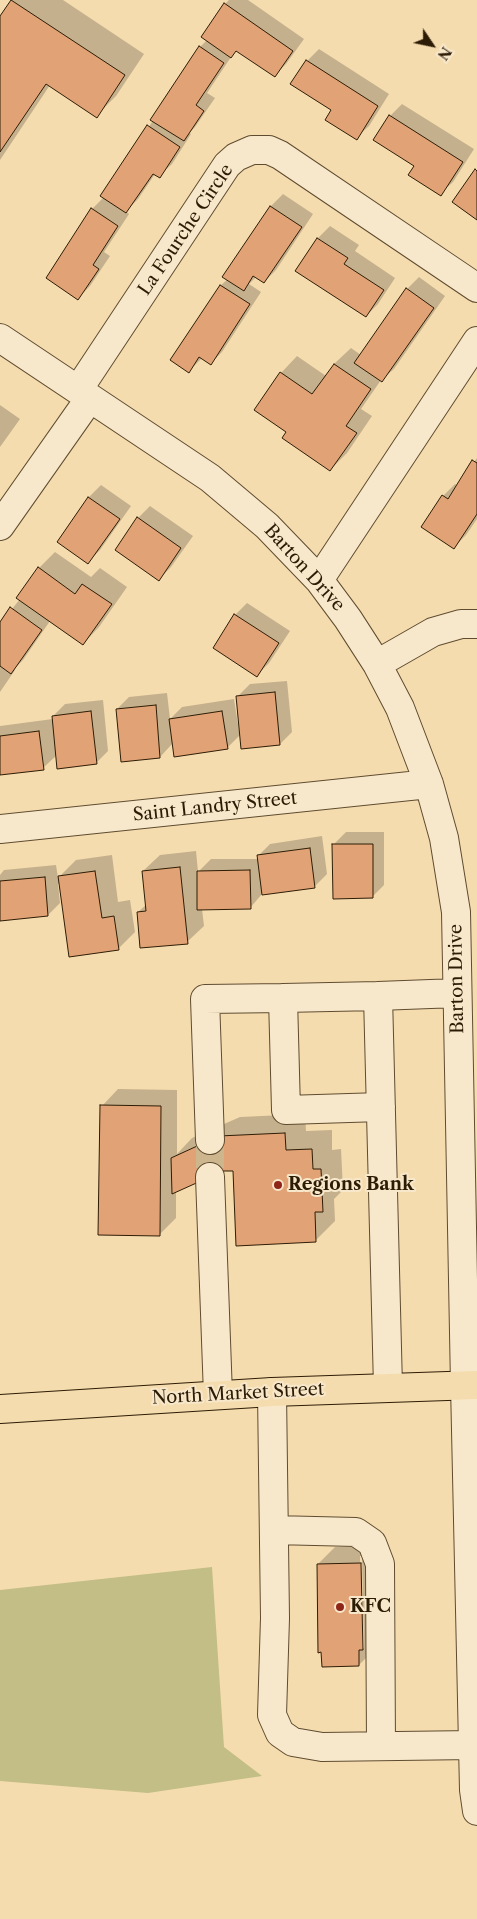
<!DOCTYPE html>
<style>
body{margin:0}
#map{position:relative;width:477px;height:1919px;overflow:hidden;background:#f5dcaf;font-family:"Libre Caslon Text",serif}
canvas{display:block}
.north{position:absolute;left:407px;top:20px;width:50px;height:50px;-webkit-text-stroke:4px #f8e8cb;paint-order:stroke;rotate:124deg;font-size:14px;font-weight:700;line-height:20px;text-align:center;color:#2d1c05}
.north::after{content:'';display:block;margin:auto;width:18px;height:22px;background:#2d1c05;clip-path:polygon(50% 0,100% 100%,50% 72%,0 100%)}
</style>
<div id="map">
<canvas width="477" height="1919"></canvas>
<div class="north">N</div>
</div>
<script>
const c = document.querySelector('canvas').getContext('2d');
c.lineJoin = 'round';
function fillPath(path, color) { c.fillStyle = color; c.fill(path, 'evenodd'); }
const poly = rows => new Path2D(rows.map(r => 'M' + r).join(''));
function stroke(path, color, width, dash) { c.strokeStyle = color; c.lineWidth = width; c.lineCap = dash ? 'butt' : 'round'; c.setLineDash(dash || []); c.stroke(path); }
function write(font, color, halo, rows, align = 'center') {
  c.font = font + ' "Libre Caslon Text",serif'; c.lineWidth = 4; c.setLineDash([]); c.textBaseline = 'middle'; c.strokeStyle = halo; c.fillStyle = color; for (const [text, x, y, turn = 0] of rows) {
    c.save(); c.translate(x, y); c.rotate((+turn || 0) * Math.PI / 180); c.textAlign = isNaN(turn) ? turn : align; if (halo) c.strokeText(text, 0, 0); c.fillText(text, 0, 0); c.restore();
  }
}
fillPath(poly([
 [212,1567,224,1747,262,1776,148,1793,0,1781,0,1590]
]), '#c2be86');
fillPath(poly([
 [12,0,63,0,144,54,116,96,96,116,50,85,0,160,0,19],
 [229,0,248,0,304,39,286,64,274,76,237,50,233,54,207,93,215,98,195,127,189,133,191,134,172,164,159,176,155,174,138,199,126,211,129,214,104,252,110,256,90,286,78,298,92,209,104,197,200,47,207,40,225,4],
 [319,49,389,94,369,126,356,138,333,110,307,61],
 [402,104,474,149,453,182,440,194,415,166,375,140,390,116],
 [283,194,313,214,276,270,264,282,256,277,249,284,261,292,222,352,210,364,202,358,189,371,220,286,228,279,224,276,271,206],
 [330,226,359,245,355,251,395,278,378,304,366,316,318,238],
 [419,277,445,296,394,369,381,380,361,409,372,416,347,453,330,470,288,432,281,373,297,356,326,376,334,364,351,348,361,355,407,289],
 [0,405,20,419,0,447],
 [477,458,477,519,466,535,454,547,443,496,455,484,458,486],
 [101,485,131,506,100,550,88,562,58,541,89,497],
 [150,506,193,536,171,567,159,579,138,518],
 [55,552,91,577,100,568,127,587,99,627,83,644,50,621,23,660,14,669,15,670,0,692,0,624,20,599,39,568],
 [247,603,290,631,269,663,257,675,214,647,235,615],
 [287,681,292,732,280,744,241,734,227,748,173,743,160,757,117,709,129,697,167,693,170,719,182,707,234,699,239,731,241,730,238,696,250,684],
 [103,700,108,751,96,763,57,755,43,768,0,774,0,726,53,719,53,716,65,704],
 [346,832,384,832,384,885,372,897,333,845],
 [322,836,327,874,315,886,262,894,250,908,202,909,204,926,187,942,138,912,147,904,143,871,160,855,196,851,198,872,211,859,259,859,258,856,270,844],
 [112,855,118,902,130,900,135,932,118,949,60,883,58,884,60,903,48,915,0,920,0,875,4,870,56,865,58,878,76,860],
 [118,1089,177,1090,177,1154,192,1138,240,1117,305,1114,306,1131,332,1130,332,1150,341,1149,343,1190,334,1199,335,1221,315,1241,234,1170,222,1170,176,1190,176,1218,159,1235,102,1106],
 [377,1546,376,1648,359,1665,318,1564,335,1547],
 [360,1556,362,1556,364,1648,361,1650]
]), '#0003');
const building = poly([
 [11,0,125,75,97,118,46,84,0,152,0,16,11,0],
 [224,3,293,51,275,77,236,51,231,58,201,37,224,3],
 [199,46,224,63,196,105,204,111,184,141,150,120,199,46],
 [306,60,378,106,357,140,325,120,331,110,290,84,306,60],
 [389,115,463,162,441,196,408,175,414,166,373,140,389,115],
 [147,125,180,147,160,178,153,174,126,213,100,196,147,125],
 [475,169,477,171,477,220,452,202,475,169],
 [270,206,302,227,264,283,253,276,244,291,222,277,270,206],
 [91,208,118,226,93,265,99,269,78,300,46,278,91,208],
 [317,238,348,258,344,264,384,290,366,317,295,271,317,238],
 [220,285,250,304,211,365,199,357,189,373,170,360,220,285],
 [406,288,434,308,382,382,354,363,406,288],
 [334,364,371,389,346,426,357,433,330,471,282,438,286,432,254,410,280,372,312,394,334,364],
 [472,460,477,463,477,514,454,549,421,527,442,495,448,499,472,460],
 [88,497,120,519,88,564,57,542,88,497],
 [137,517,181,548,159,581,115,550,137,517],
 [38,567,75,594,82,584,112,604,83,645,16,598,38,567],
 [10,607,42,630,11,674,0,666,0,622,10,607],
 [234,614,279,643,257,677,213,648,234,614],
 [275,692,280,745,241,749,236,696,275,692],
 [156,705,160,758,121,762,116,709,156,705],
 [91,711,97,764,57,769,52,716,91,711],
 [222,711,228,749,174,757,169,719,222,711],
 [39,731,44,770,0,775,0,736,39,731],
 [332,844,373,844,373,898,333,899,332,844],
 [310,848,315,888,262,895,257,855,310,848],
 [180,867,188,944,140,948,137,912,146,911,142,871,180,867],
 [250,870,251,909,197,910,197,871,250,870],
 [95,871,102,918,114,916,119,950,69,957,58,876,95,871],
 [45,877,48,916,0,921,0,881,45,877],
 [100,1105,161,1106,160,1236,98,1235,100,1105],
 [285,1133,286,1150,312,1149,313,1169,321,1169,323,1212,315,1212,316,1242,236,1246,233,1171,223,1171,172,1194,171,1158,219,1136,285,1133],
 [361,1563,363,1650,359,1650,359,1666,322,1667,321,1652,318,1653,317,1564,361,1563]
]);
fillPath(building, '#e1a276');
stroke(building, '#2d1c05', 1);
stroke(poly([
 [210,1140,210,1177]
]), '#cdb68d', 28, [28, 14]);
const minor = poly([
 [0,338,210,478,267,526,319,580,348,619,377,664,400,708,429,784,444,838,456,912,465,1385,474,1790,477,1811],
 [78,390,227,165,236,157,252,150,269,150,280,155,477,288],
 [0,526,90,398],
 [319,580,477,341],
 [377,664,433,632,461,624,477,624],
 [0,829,429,784],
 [378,996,283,998,286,1110,381,1107],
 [210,1140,205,999,283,998],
 [210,1177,218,1395],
 [388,1387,378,996,457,993],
 [272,1392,275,1618,272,1715,280,1733,293,1742,322,1747,473,1745],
 [274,1530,356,1532,372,1543,380,1564,381,1746]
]);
const major = poly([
 [0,1409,272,1392,477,1385]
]);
stroke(minor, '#5f4c30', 30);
stroke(major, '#2d1c05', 30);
stroke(minor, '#f8e8cb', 28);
stroke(major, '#f5dcaf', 28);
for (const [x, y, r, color] of [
 [278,1185,5,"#8f2418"],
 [340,1607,5,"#8f2418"]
]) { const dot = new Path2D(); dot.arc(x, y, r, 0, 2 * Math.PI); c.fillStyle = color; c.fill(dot); stroke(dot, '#f8e8cb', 2); }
write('18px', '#2d1c05', '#f8e8cb', [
 ["La Fourche Circle",186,230,-56],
 ["Barton Drive",304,568,48],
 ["Saint Landry Street",215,807,-6],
 ["Barton Drive",457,979,-91],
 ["North Market Street",238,1394,-3]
]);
write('bold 18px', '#2d1c05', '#f8e8cb', [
 ["Regions Bank",288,1185],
 ["KFC",350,1607]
], 'left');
</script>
